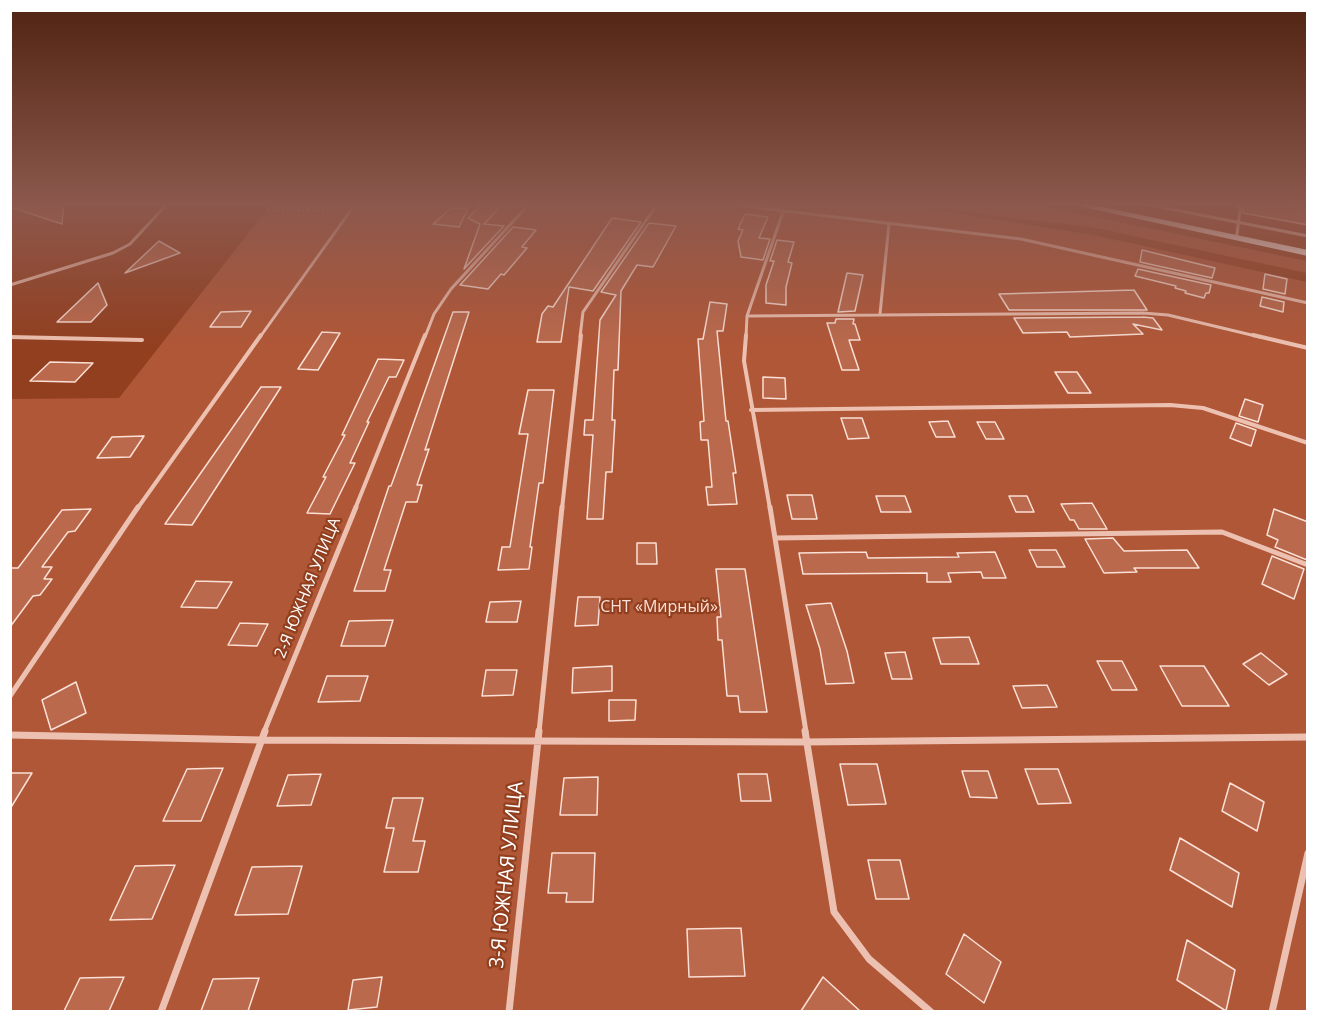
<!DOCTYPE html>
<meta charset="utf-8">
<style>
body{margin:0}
#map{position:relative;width:1318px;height:1022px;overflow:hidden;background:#923f1f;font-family:"Open Sans",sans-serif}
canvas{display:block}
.frame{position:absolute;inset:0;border:12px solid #fff;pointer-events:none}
</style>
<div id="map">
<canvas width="1318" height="1022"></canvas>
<div class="frame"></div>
</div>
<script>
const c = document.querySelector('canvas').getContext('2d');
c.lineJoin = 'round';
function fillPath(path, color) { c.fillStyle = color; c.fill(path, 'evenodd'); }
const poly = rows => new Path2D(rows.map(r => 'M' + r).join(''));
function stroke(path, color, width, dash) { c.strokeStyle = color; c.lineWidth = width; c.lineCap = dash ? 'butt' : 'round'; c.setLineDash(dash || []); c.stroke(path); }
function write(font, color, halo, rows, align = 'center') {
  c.font = font + ' "Open Sans",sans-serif'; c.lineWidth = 4.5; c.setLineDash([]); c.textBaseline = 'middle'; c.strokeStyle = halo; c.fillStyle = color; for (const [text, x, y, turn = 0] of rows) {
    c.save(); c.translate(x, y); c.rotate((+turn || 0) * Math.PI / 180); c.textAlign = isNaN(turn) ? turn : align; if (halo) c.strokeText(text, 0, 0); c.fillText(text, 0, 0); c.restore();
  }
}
fillPath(poly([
 [272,203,889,203,908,206,903,203,1028,203,1307,261,1307,273,1091,227,914,206,1099,236,1307,282,1307,1011,11,1011,10,399,119,398]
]), '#b05737');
const building = poly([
 [10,203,64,203,62,224,10,207,10,203],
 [483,203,504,203,484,224,504,226,464,269,480,224,468,218,483,203],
 [1242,203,1281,203,1308,209,1308,225,1243,213,1242,203],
 [451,208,468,209,459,227,433,224,451,208],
 [745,214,768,217,759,238,770,239,763,260,741,257,738,241,743,230,738,229,745,214],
 [612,218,641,222,593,291,569,287,561,342,537,342,542,314,548,306,553,307,612,218],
 [649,223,676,226,653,267,637,265,621,291,618,370,614,370,612,420,615,420,612,472,606,472,603,519,587,519,593,435,584,435,585,420,593,420,600,320,616,295,601,292,649,223],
 [513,227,536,230,522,247,527,248,504,275,501,274,488,289,460,285,513,227],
 [777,240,794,242,788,262,792,263,786,287,786,305,766,303,766,285,774,261,770,261,777,240],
 [159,241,180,253,125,273,159,241],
 [1142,250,1215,268,1212,278,1140,262,1142,250],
 [1138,269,1211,285,1209,293,1206,293,1204,298,1185,293,1186,291,1175,288,1176,286,1135,276,1138,269],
 [847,273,863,275,855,311,838,312,847,273],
 [1265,274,1287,279,1285,294,1263,289,1265,274],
 [98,283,107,305,91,322,57,322,98,283],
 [1134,290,1147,310,1009,310,999,294,1134,290],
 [1262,297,1284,302,1283,312,1260,306,1262,297],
 [710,302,727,304,723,331,717,331,726,421,728,421,736,473,733,473,737,504,708,505,706,487,712,487,708,440,701,440,700,422,704,421,698,339,703,339,710,302],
 [251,311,241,327,210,327,221,312,251,311],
 [453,312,469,312,425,450,429,449,417,485,422,485,417,502,406,502,384,570,391,570,385,591,354,591,389,486,391,486,404,450,453,312],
 [1143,317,1153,318,1162,330,1133,324,1143,334,1070,337,1067,332,1023,333,1014,318,1143,317],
 [836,319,854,319,853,324,855,324,860,340,849,340,859,370,842,370,827,323,835,323,836,319],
 [322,332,340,333,318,370,298,369,322,332],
 [378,359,404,360,396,377,389,377,367,422,369,422,350,463,355,463,330,514,307,513,326,477,323,477,345,435,342,435,378,359],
 [50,362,93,363,75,382,30,381,50,362],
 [1055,372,1077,372,1091,393,1068,393,1055,372],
 [763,377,785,378,786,399,763,398,763,377],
 [261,387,281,387,192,525,165,524,261,387],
 [528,390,554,390,543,483,539,483,530,547,532,547,529,569,498,570,502,547,510,547,528,434,519,434,528,390],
 [1245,399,1263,405,1258,422,1239,416,1245,399],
 [841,418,862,418,869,438,848,439,841,418],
 [948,421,955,437,936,437,929,422,948,421],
 [977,422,995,422,1004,439,986,439,977,422],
 [1236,423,1256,430,1251,446,1230,438,1236,423],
 [144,436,130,457,97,458,112,437,144,436],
 [787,495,812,495,817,519,792,519,787,495],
 [876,496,905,496,911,512,881,512,876,496],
 [1009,496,1027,496,1034,512,1016,512,1009,496],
 [1092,503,1107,529,1079,529,1074,520,1070,520,1061,504,1092,503],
 [91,509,75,531,68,532,42,567,52,567,44,579,52,579,40,595,33,596,10,627,10,568,18,568,62,510,91,509],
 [1274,509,1308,522,1307,560,1275,547,1278,540,1267,535,1274,509],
 [1113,538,1124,551,1187,550,1199,568,1134,568,1137,572,1104,573,1085,539,1113,538],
 [637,543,656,543,657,564,637,564,637,543],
 [1029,550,1056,550,1065,567,1037,567,1029,550],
 [866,552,868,558,959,557,957,553,995,552,1006,578,983,578,981,572,948,573,951,582,927,582,927,573,803,574,799,553,866,552],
 [1272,556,1304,569,1294,599,1262,584,1272,556],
 [716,569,745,569,767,712,740,712,738,696,727,696,722,640,718,640,717,617,721,617,716,569],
 [196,581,232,582,217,608,181,607,196,581],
 [578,597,600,597,598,625,575,626,578,597],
 [521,601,517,622,486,622,490,602,521,601],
 [831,603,847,651,854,683,826,684,820,649,806,605,831,603],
 [393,620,385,646,341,646,349,621,393,620],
 [240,623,268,624,257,646,228,645,240,623],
 [969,637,979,664,941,664,933,638,969,637],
 [905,652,912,679,892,679,885,653,905,652],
 [1261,653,1287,674,1269,685,1243,664,1261,653],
 [1097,661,1122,661,1137,690,1112,690,1097,661],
 [612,666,612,691,572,693,573,668,612,666],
 [1160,666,1204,666,1229,706,1182,706,1160,666],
 [486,670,517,670,513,695,482,696,486,670],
 [327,676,368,676,360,701,318,702,327,676],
 [76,682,86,713,51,730,42,700,76,682],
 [1047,685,1057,707,1022,708,1013,686,1047,685],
 [609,700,636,700,635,720,609,721,609,700],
 [840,764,877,764,886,804,848,805,840,764],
 [223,768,201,821,163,821,187,769,223,768],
 [1025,769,1058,769,1071,803,1038,804,1025,769],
 [962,771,988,771,997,798,970,797,962,771],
 [10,773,32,773,10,809,10,773],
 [321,774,311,805,277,806,288,775,321,774],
 [738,774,767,774,771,801,741,801,738,774],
 [598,777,597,815,560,815,564,778,598,777],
 [1230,783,1264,802,1257,831,1222,811,1230,783],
 [393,798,423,798,413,841,425,841,418,872,384,872,394,828,386,828,393,798],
 [1180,838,1239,873,1232,907,1170,870,1180,838],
 [552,853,595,853,593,902,566,902,567,893,548,893,552,853],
 [868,860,900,860,909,899,876,899,868,860],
 [175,865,152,919,110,920,135,866,175,865],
 [302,866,288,914,235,915,252,867,302,866],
 [741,928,745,976,689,977,687,929,741,928],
 [964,934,1001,962,984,1003,946,974,964,934],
 [1187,940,1235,970,1226,1011,1177,980,1187,940],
 [124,977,109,1011,64,1011,80,978,124,977],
 [382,977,377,1007,348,1010,353,980,382,977],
 [823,977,860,1011,801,1011,823,977],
 [259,978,248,1011,201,1011,213,979,259,978]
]);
fillPath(building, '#ba694c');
stroke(building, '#fae0d6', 1.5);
stroke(poly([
 [267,210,339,210]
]), '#edc1b1', 2, [2, 3]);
stroke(poly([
 [718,203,1021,239,1308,303],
 [1140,203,1308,236],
 [1237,234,1240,210,1238,203],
 [10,285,113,253,130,244,168,203],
 [880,314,889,224],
 [747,316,1143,313,1168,315,1260,337],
 [260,337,356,203],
 [425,337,434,314,451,289,530,203],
 [580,337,583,312,658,203],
 [746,337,747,316,783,212]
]), '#edc1b1', 3);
stroke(poly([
 [746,335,744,361,770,509],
 [1253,335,1308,348],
 [10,337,142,340],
 [751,410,1170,405,1203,408,1308,443],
 [137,509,261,335],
 [355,509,425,335],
 [562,509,581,335]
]), '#edc1b1', 4);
stroke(poly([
 [770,507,806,732],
 [775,538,1222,532,1308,565],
 [10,696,138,507],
 [264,732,356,507],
 [539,732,562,507]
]), '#edc1b1', 5);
stroke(poly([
 [805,731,834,912,869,959,931,1012],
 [10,735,261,740,805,742,1308,737],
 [161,1012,265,731],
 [509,1012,539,731],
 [1272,1012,1308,853]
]), '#edc1b1', 7);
fillPath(poly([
 [1065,203,1084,203,1308,250,1308,256,1065,203]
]), '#fffaf7');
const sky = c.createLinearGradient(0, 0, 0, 346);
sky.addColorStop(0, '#502311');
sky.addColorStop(0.59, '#8c584d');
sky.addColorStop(1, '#8c584d00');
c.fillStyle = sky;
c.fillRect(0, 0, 1318, 346);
write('16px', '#fff', '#923f1f', [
 ["2-Я ЮЖНАЯ УЛИЦА",308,588,-68]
]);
write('16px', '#fae0d6', '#923f1f', [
 ["СНТ «Мирный»",659,607]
]);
write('20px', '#fff', '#923f1f', [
 ["3-Я ЮЖНАЯ УЛИЦА",507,875,-84]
]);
</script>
